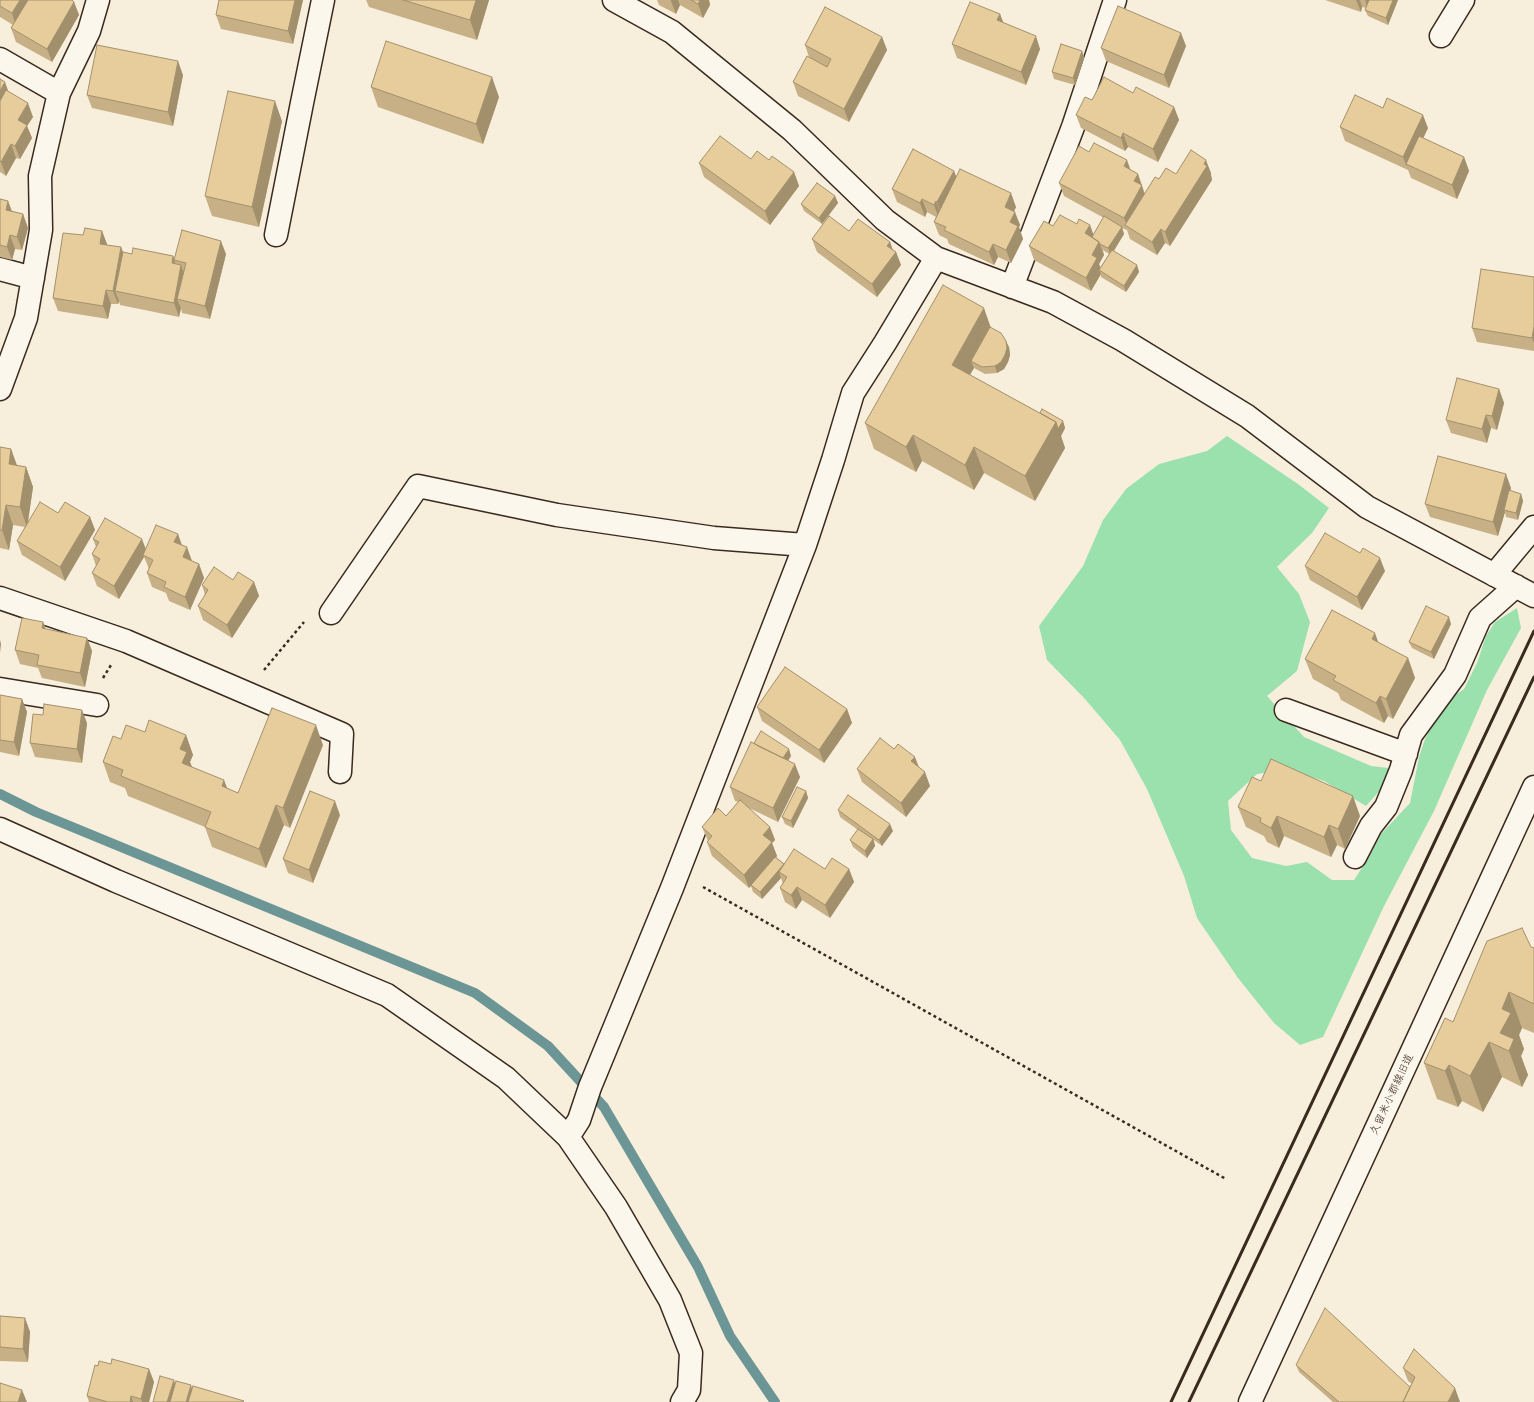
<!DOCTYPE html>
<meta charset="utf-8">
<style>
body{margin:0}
canvas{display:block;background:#f7efdc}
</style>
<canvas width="1534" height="1402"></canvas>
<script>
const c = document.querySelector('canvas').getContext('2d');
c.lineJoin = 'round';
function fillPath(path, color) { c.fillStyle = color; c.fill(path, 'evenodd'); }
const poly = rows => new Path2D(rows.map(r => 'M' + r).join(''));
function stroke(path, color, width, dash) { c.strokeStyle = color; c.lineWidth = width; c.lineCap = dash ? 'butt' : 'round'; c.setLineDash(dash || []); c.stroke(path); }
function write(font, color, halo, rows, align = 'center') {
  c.font = font + ' Kalam,"Klee One",sans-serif'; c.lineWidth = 3; c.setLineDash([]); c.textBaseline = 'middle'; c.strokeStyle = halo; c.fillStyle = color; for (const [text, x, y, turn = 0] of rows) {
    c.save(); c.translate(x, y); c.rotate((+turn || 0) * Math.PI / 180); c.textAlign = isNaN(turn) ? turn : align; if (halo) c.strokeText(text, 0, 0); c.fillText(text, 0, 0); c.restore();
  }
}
fillPath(poly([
 [1227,436,1298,484,1329,508,1312,533,1277,567,1299,594,1310,622,1297,671,1267,696,1304,737,1371,766,1389,768,1383,787,1366,806,1324,781,1289,770,1257,774,1228,801,1231,830,1252,858,1286,866,1307,862,1332,880,1354,880,1369,857,1381,834,1410,803,1419,757,1425,739,1442,704,1464,689,1477,663,1486,636,1495,622,1517,608,1521,628,1487,690,1434,811,1384,906,1323,1037,1300,1045,1274,1023,1238,978,1197,918,1184,876,1147,789,1120,740,1085,699,1047,660,1039,626,1083,566,1103,520,1126,489,1159,464,1207,451]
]), '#9be1ae');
stroke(poly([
 [0,794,36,812,475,993,548,1046,604,1107,698,1267,730,1336,775,1402]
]), '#6c9595', 10);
const minor = poly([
 [614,0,672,32,792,130,885,220,936,258,1053,302,1123,340,1247,416,1367,507,1534,596],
 [1441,36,1463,0],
 [0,59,59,93],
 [276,235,302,103,323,0],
 [0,269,33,278],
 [1012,287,1073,127,1115,0],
 [0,389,26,318,41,230,40,176,59,93,89,31,98,0],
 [1494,575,1534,527],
 [0,598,126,641,342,734,340,772],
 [331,613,418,486,557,515,714,538,805,545],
 [0,689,97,705],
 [1286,710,1406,754],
 [0,829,116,881,387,995,506,1078,568,1137,616,1207,670,1300,691,1353,689,1390,682,1402],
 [1355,857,1371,826,1386,807,1401,770,1411,735,1455,675,1480,618,1516,586],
 [568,1137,579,1120,590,1087,672,888,805,545,833,460,853,393,885,343,936,258],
 [1250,1402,1534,787]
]);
stroke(minor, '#3b2a1e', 25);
stroke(poly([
 [264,670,304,622],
 [103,678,111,665],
 [703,887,1226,1179]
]), '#3b2a1e', 2.5, [3, 3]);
stroke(minor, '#fbf7ec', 22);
stroke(poly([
 [1171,1402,1534,631],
 [1189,1402,1534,677]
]), '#3b2a1e', 3);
fillPath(poly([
 [0,0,74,2,79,15,52,62,16,42,11,28,13,25,0,17],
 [303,0,293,44,221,29,216,15],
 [366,0,489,0,477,40,369,7],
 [657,0,709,0,710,5,703,18,680,5,676,14,659,5],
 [1325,0,1398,0,1388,25,1368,16,1365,10,1366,8,1362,7,1361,12],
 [1000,14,1003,22,1040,49,1026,85,957,58,952,44],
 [882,37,887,50,849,122,798,96,793,82,809,57,805,45],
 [1186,46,1169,88,1106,61,1101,48],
 [1082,51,1084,58,1075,85,1054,79,1052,72],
 [183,75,173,126,92,108,87,95],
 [0,79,8,91,33,117,27,126,32,138,20,159,16,158,6,176,0,172],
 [371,87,499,97,483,144,378,107],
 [1133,93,1174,107,1179,120,1158,162,1128,147,1125,151,1081,128,1076,115,1092,100],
 [1383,108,1428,128,1423,138,1464,157,1469,171,1457,199,1411,178,1408,170,1345,141,1340,127],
 [282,121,259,227,212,216,205,196],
 [1089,152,1131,170,1138,174,1145,194,1159,179,1176,174,1211,173,1211,175,1212,180,1170,246,1165,243,1157,255,1130,239,1127,230,1122,228,1124,234,1114,251,1137,265,1139,272,1126,292,1101,277,1101,274,1091,291,1034,260,1029,246,1053,226,1077,224,1090,225,1093,235,1104,218,1064,196,1059,183],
 [1103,250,1109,254,1100,268,1099,264,1104,255],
 [751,159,769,160,794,172,799,186,770,225,704,177,699,163],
 [954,171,956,177,1016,207,1014,211,1020,225,1019,227,1023,239,1011,263,998,257,994,265,949,244,947,239,939,235,934,222,936,217,927,212,925,217,897,202,892,189],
 [835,196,838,203,822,224,804,211,801,204],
 [0,199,8,201,12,211,23,214,28,228,22,250,15,249,12,260,0,257],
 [102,231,107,245,121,247,123,252,132,254,173,256,174,259,226,254,210,319,182,313,181,308,179,317,120,305,119,301,118,304,111,304,108,319,58,311,53,298,83,235],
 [849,231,890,242,893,250,896,252,901,265,877,297,817,252,812,239],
 [1534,277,1534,351,1477,342,1472,328],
 [990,327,1009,347,1010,355,1008,362,1004,369,997,373,985,374,974,368,970,375,1040,413,1063,421,1065,428,1061,436,1065,448,1035,501,984,473,974,490,922,461,916,472,874,449,865,423],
 [1499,389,1504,403,1497,430,1491,428,1487,443,1451,433,1446,420],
 [0,447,11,449,17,465,26,467,33,487,28,523,58,513,90,517,95,530,65,581,22,555,17,541,25,527,13,525,9,550,0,548],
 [1511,488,1510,491,1521,494,1523,501,1518,520,1506,517,1505,512,1498,536,1430,517,1425,504],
 [178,534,181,545,192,561,199,564,204,578,190,610,169,601,166,593,152,587,147,573,149,569,144,557,119,599,97,586,92,573,96,566,92,554,96,547,93,539,146,550],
 [1305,566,1385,571,1362,610,1310,580],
 [233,580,254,582,259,596,232,638,203,620,198,606,205,595,202,585],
 [43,622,46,629,87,638,92,651,85,687,42,678,38,668,20,664,15,650],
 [1451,624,1434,659,1412,648,1409,642],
 [1378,643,1408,658,1415,678,1393,719,1388,716,1384,723,1341,700,1338,693,1313,679,1305,659],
 [0,695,22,699,27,712,19,756,0,752],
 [757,707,847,709,852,723,824,763,762,721],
 [87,723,82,763,35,757,30,743],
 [145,732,186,735,193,755,190,762,192,767,227,788,238,793,323,745,290,828,284,825,266,868,212,847,205,827,128,796,125,788,110,782,103,762,121,739],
 [754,743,791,756,788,760,800,777,778,822,747,807,770,827,775,840,772,843,777,856,776,857,784,864,825,869,849,869,854,882,830,918,802,900,796,909,785,902,780,888,783,884,781,878,762,899,753,892,751,886,749,888,712,856,707,842,708,841,702,827,726,816,738,802,735,801,730,787,754,744],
 [894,749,919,767,930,786,906,817,862,782,857,769],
 [1261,781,1360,816,1345,849,1337,845,1331,857,1284,836,1279,848,1267,842,1264,836,1246,827,1238,807],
 [806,791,808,798,793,828,785,824,782,817],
 [838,810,893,831,882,846,874,840,875,846,867,858,853,847,850,840,858,830,840,817],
 [340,815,313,883,288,873,283,859],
 [1531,947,1534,948,1534,1033,1522,1028,1519,1035,1524,1049,1521,1056,1528,1075,1522,1087,1502,1077,1483,1112,1462,1101,1458,1107,1437,1099,1424,1063,1453,1022],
 [0,1316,25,1318,30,1332,28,1362,0,1361],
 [111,1364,149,1369,154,1382,149,1402,89,1402,87,1396,98,1366],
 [1296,1365,1410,1387,1412,1384,1408,1381,1403,1368,1460,1402,1333,1402,1299,1372]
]), '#c8b086');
fillPath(poly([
 [20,0,33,0,16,27,12,13],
 [295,0,303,0,293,44,288,31],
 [476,0,489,0,477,40,470,20],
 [671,0,678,0,680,5,676,14,671,1],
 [700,0,709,0,710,5,703,18,698,4],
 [1356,0,1360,0,1362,7,1361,12],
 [1365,0,1371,0,1368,9],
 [1393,0,1398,0,1388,25,1386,18],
 [74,2,79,15,52,62,47,49],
 [1000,14,1005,27,997,20],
 [1181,33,1186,46,1169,88,1164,75],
 [1036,36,1040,49,1026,85,1021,72],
 [882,37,887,50,849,122,844,109],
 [1082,51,1084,58,1075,85,1073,78],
 [178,61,183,75,173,126,168,112],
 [492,77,499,97,483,144,476,124],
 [5,82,10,96,0,113,0,91],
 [275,101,282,121,259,227,252,207],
 [28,103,33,117,27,126,32,138,20,159,15,146,18,120],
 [1174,107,1179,120,1158,162,1153,149],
 [1423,115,1428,128,1410,166,1406,164,1408,170,1403,157],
 [1123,133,1128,147,1125,151,1121,138],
 [11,144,16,158,6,176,1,162],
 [1464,157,1469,171,1457,199,1452,185],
 [1127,160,1132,174,1124,166],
 [1206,160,1211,173,1211,175,1212,180,1170,246,1165,232],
 [954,171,959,184,942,216,937,202],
 [794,172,799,186,770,225,765,211],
 [1138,174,1146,199,1127,226,1124,218,1134,181],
 [1011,193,1016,207,1010,220,1005,207],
 [835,196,838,203,822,224,819,218],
 [922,199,927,212,925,217,920,203],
 [8,201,13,215,6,210],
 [936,201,941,215,939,219,934,205],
 [1015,212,1020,225,1019,227,1023,239,1011,263,1006,250,1010,222],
 [23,214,28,228,22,250,17,237],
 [1090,225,1095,239,1085,233],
 [1122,227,1124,234,1111,255,1108,248],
 [1161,229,1165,243,1157,255,1152,242],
 [102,231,107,244,105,257,100,244],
 [10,235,15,249,12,260,7,247],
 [221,241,226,254,210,319,205,306],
 [890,242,894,254,896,252,901,265,877,297,872,284,887,246],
 [1099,242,1104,255,1099,264,1102,272,1099,270,1101,274,1091,291,1086,278,1092,255],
 [993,244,998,257,994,265,989,252],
 [121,247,126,260,115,291,119,301,118,304,113,291],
 [173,256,175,260,174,260,178,270,172,263],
 [181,265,186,279,177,299,181,308,179,317,174,303],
 [1137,265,1139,272,1126,292,1124,286],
 [106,290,111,304,108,319,103,306],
 [984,308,993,334,971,361,974,368,961,390,952,365],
 [1534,326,1534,343,1532,338],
 [1006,341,1009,347,1010,355,1008,362,1004,369,997,373,995,366],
 [1499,389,1504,403,1497,430,1492,416],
 [1486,415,1491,428,1487,443,1482,429],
 [1063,421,1065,428,1061,436,1065,448,1035,501,1025,476,1056,422],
 [913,435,922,461,916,472,906,447],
 [974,447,984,473,974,490,965,465],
 [11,449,18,469,9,464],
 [26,467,33,487,27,527,20,507],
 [1506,474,1511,488,1505,510,1504,510,1505,512,1498,536,1493,522],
 [1521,494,1523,501,1518,520,1516,513],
 [6,505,13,525,9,550,2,530],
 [90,517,95,530,65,581,60,567],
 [178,534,183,548,174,542],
 [142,539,147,552,143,555,144,557,119,599,114,586],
 [187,547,192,561,183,557],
 [1380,558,1385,571,1362,610,1357,597],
 [199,564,204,578,190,610,185,597],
 [254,582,259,596,232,638,227,625],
 [1449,617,1451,624,1434,659,1431,652],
 [43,622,48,636,42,628],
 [1375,633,1382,653,1372,639],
 [87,638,92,651,85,687,80,673],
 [0,640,1,644,0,653],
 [1408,658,1415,678,1393,719,1386,699],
 [1380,696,1388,716,1384,723,1376,703],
 [22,699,27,712,19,756,14,742],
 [847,709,852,723,824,763,819,750],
 [82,710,87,723,82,763,77,749],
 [316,725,323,745,290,828,283,808],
 [186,735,193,755,190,762,194,772,182,763,180,749],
 [789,749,791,756,784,767,781,760],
 [915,757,920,770,911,761],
 [795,764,800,777,778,822,773,808],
 [925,772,930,786,906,817,901,803],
 [224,780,232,800,222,786],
 [806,791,808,798,793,828,791,821],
 [1353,796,1360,816,1345,849,1338,829],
 [335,801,340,815,313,883,309,870],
 [276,805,284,825,266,868,259,849],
 [1277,816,1284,836,1279,848,1271,828],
 [890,824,893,831,882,846,879,840],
 [1329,825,1337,845,1331,857,1324,837],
 [770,827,775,840,772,843,777,856,749,888,744,875,763,835],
 [873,839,875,846,867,858,865,851],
 [784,864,779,872,781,878,762,899,760,892],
 [849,869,854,882,830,918,825,905],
 [797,887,802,900,796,909,791,895],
 [1509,992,1522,1028,1519,1035,1524,1049,1521,1056,1528,1075,1522,1087,1509,1051,1500,1033,1502,1009],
 [1489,1042,1502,1077,1483,1112,1470,1076],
 [1449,1065,1462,1101,1458,1107,1445,1071],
 [25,1318,30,1332,28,1362,23,1349],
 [149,1369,154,1382,149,1402,142,1402,141,1399],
 [174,1380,176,1387,172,1402,167,1402],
 [191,1385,193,1392,190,1402,186,1402],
 [1455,1388,1460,1402,1448,1402],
 [22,1390,27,1402,18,1402],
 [131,1396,133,1402,130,1402]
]), '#a2906d');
const building = poly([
 [0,0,20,0,12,13,0,6,0,0],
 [28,0,72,0,74,2,47,49,11,28,28,0],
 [219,0,295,0,288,31,216,15,219,0],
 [403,0,476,0,470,20,403,0],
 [691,0,700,0,698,4,691,0],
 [1369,0,1393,0,1386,18,1365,10,1369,0],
 [970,2,1000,14,997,20,1036,36,1021,72,952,44,970,2],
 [1118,6,1181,33,1164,75,1101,48,1118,6],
 [825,7,882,37,844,109,793,82,807,56,827,67,831,59,805,45,825,7],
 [386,41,492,77,476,124,371,87,386,41],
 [1061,44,1082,51,1073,78,1052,72,1061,44],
 [97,45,178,61,168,112,87,95,97,45],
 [1104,77,1133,93,1136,87,1174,107,1153,149,1123,133,1121,138,1076,115,1085,97,1092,100,1104,77],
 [0,79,5,82,0,91,0,79],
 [6,90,28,103,18,120,27,125,15,146,11,144,1,162,0,161,0,101,6,90],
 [228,91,275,101,252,207,205,196,228,91],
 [1355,95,1383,108,1387,98,1423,115,1403,157,1340,127,1355,95],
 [720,136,751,159,757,151,769,160,772,156,794,172,765,211,699,163,720,136],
 [1419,136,1464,157,1452,185,1406,164,1419,136],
 [1094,143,1127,160,1124,166,1138,174,1134,181,1142,185,1124,218,1059,183,1079,146,1089,152,1094,143],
 [913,149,954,171,937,202,936,201,934,205,922,199,920,203,892,189,913,149],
 [1191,150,1206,160,1204,164,1207,166,1165,232,1161,229,1152,242,1125,225,1155,177,1159,179,1166,168,1176,174,1191,150],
 [960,169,1011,193,1005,207,1015,212,1010,222,1018,226,1006,250,993,244,989,252,944,230,946,227,934,222,960,169],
 [817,183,835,196,819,218,801,204,817,183],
 [0,199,8,201,6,210,23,214,17,237,10,235,7,247,0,245,0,199],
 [1060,215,1077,224,1079,219,1090,225,1085,233,1099,242,1092,255,1097,258,1086,278,1029,246,1044,221,1053,226,1060,215],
 [829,216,849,231,858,219,890,242,887,246,896,252,872,284,812,239,829,216],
 [1104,216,1122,227,1108,248,1100,244,1099,242,1092,237,1104,216],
 [85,228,102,231,100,244,121,247,113,291,106,290,103,306,53,298,63,233,83,235,85,228],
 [182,230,221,241,205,306,177,299,186,263,174,260,182,230],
 [133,248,173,256,172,263,181,265,174,303,115,291,123,252,132,254,133,248],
 [1112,250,1137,265,1124,286,1099,270,1112,250],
 [1481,269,1534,277,1534,326,1532,338,1472,328,1481,269],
 [943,285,984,308,952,365,1056,422,1025,476,974,447,965,465,913,435,906,447,865,423,943,285],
 [990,327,1001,333,1006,341,1007,348,1005,355,1001,362,995,366,982,367,971,361,990,327],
 [1457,378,1499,389,1492,416,1486,415,1482,429,1446,420,1457,378],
 [1042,409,1063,421,1058,429,1056,422,1040,413,1042,409],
 [0,447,11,449,9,464,26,467,20,507,6,505,2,530,0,530,0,447],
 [1438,456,1506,474,1493,522,1425,504,1438,456],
 [1509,490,1521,494,1516,513,1504,510,1509,490],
 [40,502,58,513,65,502,90,517,60,567,17,541,40,502],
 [105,518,142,539,114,586,92,573,100,559,92,554,99,542,93,539,105,518],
 [156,525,178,534,174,542,187,547,183,557,199,564,185,597,164,587,166,582,147,573,153,560,143,555,156,525],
 [1325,533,1360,553,1363,548,1380,558,1357,597,1305,566,1325,533],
 [214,567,233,580,238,572,254,582,227,625,198,606,208,590,202,585,214,567],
 [1426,606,1449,617,1431,652,1409,642,1426,606],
 [1332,610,1375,633,1372,639,1408,658,1386,699,1380,696,1376,703,1333,680,1336,676,1305,659,1332,610],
 [22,618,43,622,42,628,87,638,80,673,37,665,39,655,15,650,22,618],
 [785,667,847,709,819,750,757,707,785,667],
 [0,695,22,699,14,742,0,740,0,695],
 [44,704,82,710,77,749,30,743,33,714,43,715,44,704],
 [272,708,316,725,283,808,276,805,259,849,205,827,211,812,121,776,123,770,103,762,113,736,121,739,126,725,145,732,149,720,186,735,180,749,187,752,182,763,224,780,222,786,238,793,272,708],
 [761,731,789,749,783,758,758,746,754,743,761,731],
 [880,738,894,749,898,744,915,757,911,761,925,772,901,803,857,769,880,738],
 [751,742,795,764,773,808,730,787,751,742],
 [1271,759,1353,796,1338,829,1329,825,1324,837,1277,816,1271,828,1260,822,1261,818,1238,807,1252,777,1261,781,1271,759],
 [797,787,806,791,791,821,782,817,797,787],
 [310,791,335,801,309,870,283,859,310,791],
 [848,795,890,824,879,840,838,810,848,795],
 [740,800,770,827,763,835,772,842,744,875,707,842,712,836,702,827,718,808,726,816,740,800],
 [858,829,873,839,865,851,850,840,858,829],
 [794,849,825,869,832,858,849,869,825,905,797,887,791,895,780,888,787,877,779,872,794,849],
 [775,857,784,864,760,892,751,885,775,857],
 [1522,928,1531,947,1534,948,1534,1004,1509,992,1502,1009,1511,1013,1500,1033,1514,1039,1509,1051,1489,1042,1470,1076,1449,1065,1445,1071,1424,1063,1445,1018,1453,1022,1487,941,1522,928],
 [1325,1308,1410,1387,1403,1402,1339,1402,1296,1365,1325,1308],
 [0,1316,25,1318,23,1349,0,1347,0,1316],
 [1414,1349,1455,1388,1448,1402,1403,1402,1415,1377,1403,1368,1414,1349],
 [112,1359,149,1369,141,1399,131,1396,130,1402,108,1402,87,1396,95,1365,98,1366,99,1361,111,1364,112,1359],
 [160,1376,174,1380,167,1402,153,1402,160,1376],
 [176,1381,191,1385,186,1402,170,1402,176,1381],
 [0,1383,22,1390,18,1402,0,1402,0,1383],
 [193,1386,244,1401,243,1402,188,1402,193,1386]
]);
fillPath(building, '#e8cd9c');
stroke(building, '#a2906d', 1);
write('11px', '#3b2a1e', '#fbf7ec', [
 ["久留米小郡線旧道",1393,1095,-65]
]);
</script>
